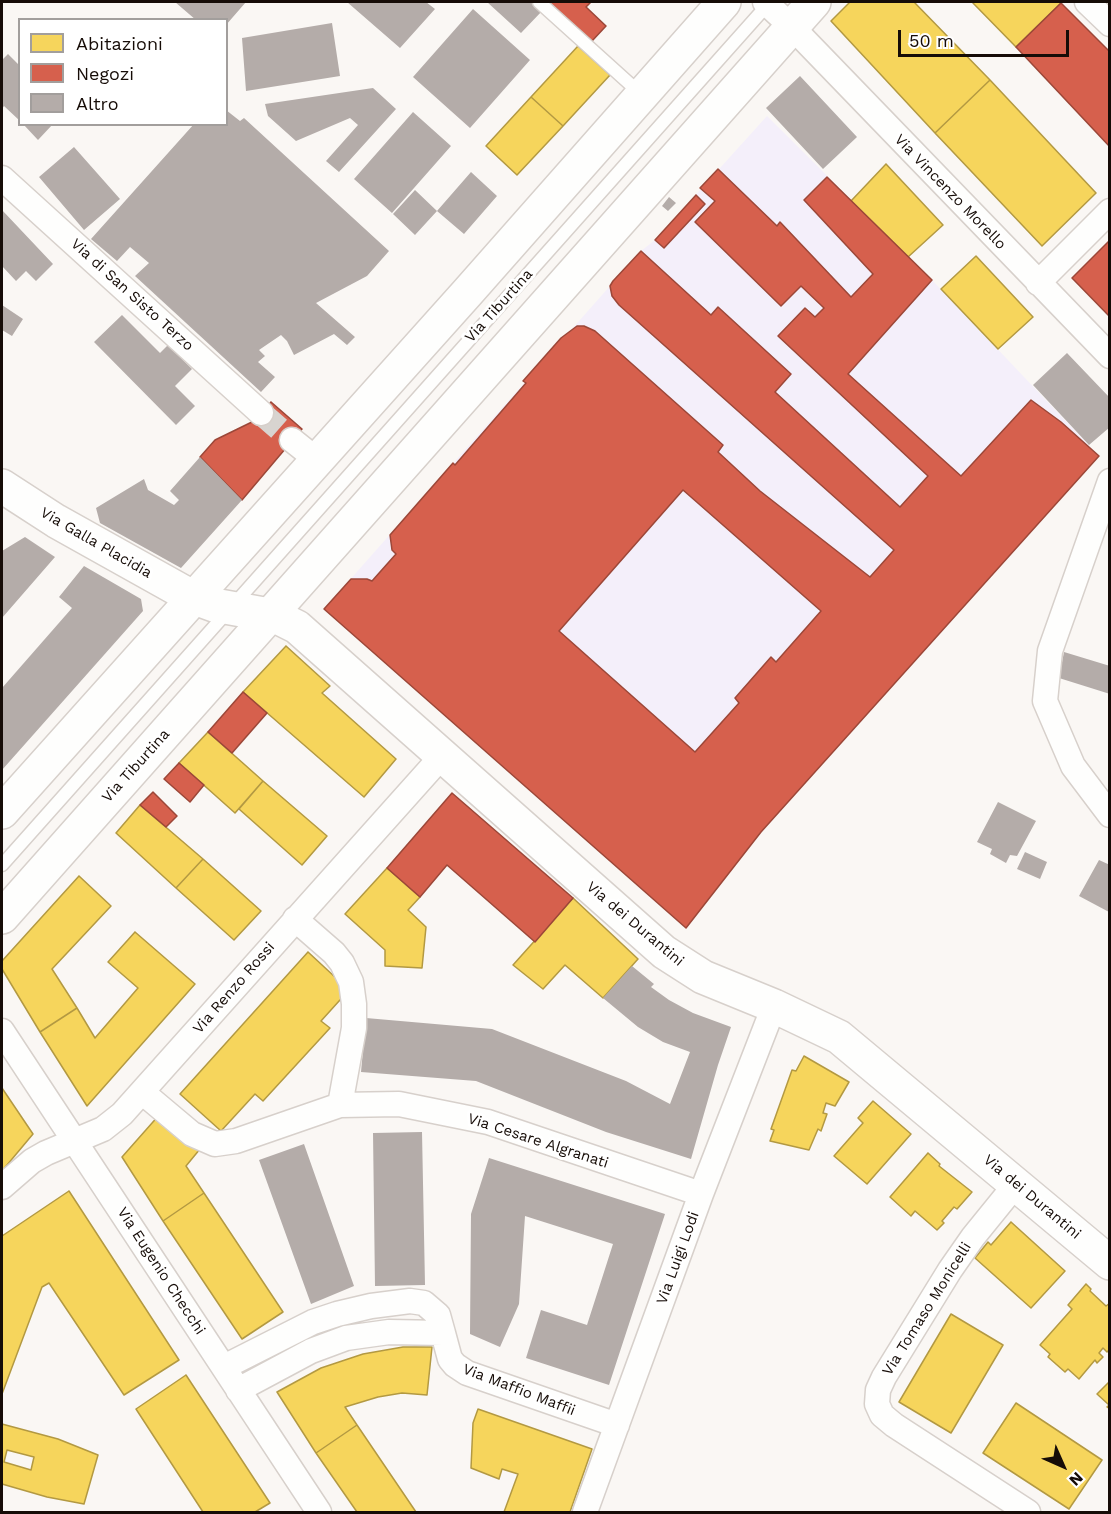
<!DOCTYPE html>
<style>
body{margin:0}
#map{position:relative;width:1111px;height:1514px;overflow:hidden;background:#faf7f4;font-family:"Work Sans",sans-serif}
canvas{display:block}
.frame{position:absolute;inset:0;border:3px solid #160c07;pointer-events:none}
.legend{position:absolute;left:18px;top:18px;width:210px;height:108px;box-sizing:border-box;background:#fff;border:2px solid #a29e9c;margin:0;padding:8px 10px;list-style:none;font-size:18px;color:#160c07}
.legend li{display:flex;align-items:center;gap:12px;height:30px}
.legend b{width:30px;border:2px solid #a29e9c}
.north{position:absolute;left:1033px;top:1436px;width:60px;height:60px;-webkit-text-stroke:4px #fff;paint-order:stroke;rotate:135deg;font-size:16px;font-weight:700;line-height:24px;text-align:center;color:#160c07}
.north::after{content:'';display:block;margin:auto;width:21px;height:27px;background:#160c07;clip-path:polygon(50% 0,100% 100%,50% 72%,0 100%)}
.scale{position:absolute;left:898px;top:30px;width:171px;height:27px;box-sizing:border-box;border:3px solid #160c07;border-top:0;padding-left:8px;font-size:18px;line-height:21px;white-space:nowrap;color:#160c07;-webkit-text-stroke:4px #fff;paint-order:stroke}
</style>
<div id="map">
<canvas width="1111" height="1514"></canvas>
<div class="frame"></div>
<ul class="legend">
<li><b style="height:16px;background:#f6d55c"></b>Abitazioni</li>
<li><b style="height:16px;background:#d6604d"></b>Negozi</li>
<li><b style="height:16px;background:#b4aca9"></b>Altro</li>
</ul>
<div class="north">N</div>
<div class="scale">50 m</div>
</div>
<script>
const c = document.querySelector('canvas').getContext('2d');
c.lineJoin = 'round';
function fillPath(path, color) { c.fillStyle = color; c.fill(path, 'evenodd'); }
const poly = rows => new Path2D(rows.map(r => 'M' + r).join(''));
function stroke(path, color, width, dash) { c.strokeStyle = color; c.lineWidth = width; c.lineCap = dash ? 'butt' : 'round'; c.setLineDash(dash || []); c.stroke(path); }
function write(font, color, halo, rows, align = 'center') {
  c.font = font + ' "Work Sans",sans-serif'; c.lineWidth = 6; c.setLineDash([]); c.textBaseline = 'middle'; c.strokeStyle = halo; c.fillStyle = color; for (const [text, x, y, turn = 0] of rows) {
    c.save(); c.translate(x, y); c.rotate((+turn || 0) * Math.PI / 180); c.textAlign = isNaN(turn) ? turn : align; if (halo) c.strokeText(text, 0, 0); c.fillText(text, 0, 0); c.restore();
  }
}
fillPath(poly([
 [767,116,932,280,1099,456,761,832,686,928,324,609,641,251,655,240]
]), '#f4effa');
const homes = poly([
 [850,2,914,2,990,80,935,133,831,21,850,2],
 [972,2,1059,2,1061,3,1016,47,972,2],
 [578,46,610,75,563,126,531,97,578,46],
 [990,80,1096,193,1042,246,935,133,990,80],
 [531,97,563,126,517,175,486,146,531,97],
 [886,164,943,225,908,257,851,201,886,164],
 [976,256,1033,317,998,349,941,289,976,256],
 [286,646,330,686,322,693,396,759,364,797,243,692,286,646],
 [208,732,263,781,235,813,179,763,208,732],
 [263,781,327,836,302,865,239,809,263,781],
 [140,805,203,859,176,888,116,833,140,805],
 [203,859,261,911,234,940,176,888,203,859],
 [387,868,420,897,408,910,426,927,422,968,385,966,385,950,345,914,387,868],
 [79,876,111,906,52,969,77,1008,40,1032,2,969,2,961,79,876],
 [573,898,638,959,603,998,565,965,543,989,513,965,573,898],
 [135,932,195,984,87,1106,40,1032,77,1008,95,1038,138,988,108,962,135,932],
 [308,952,349,990,321,1021,330,1028,263,1101,255,1094,221,1131,180,1094,308,952],
 [804,1056,849,1082,835,1106,826,1103,823,1113,827,1114,821,1131,818,1129,809,1150,770,1141,774,1130,771,1129,792,1070,796,1071,804,1056],
 [2,1088,33,1134,2,1171,2,1088],
 [873,1101,911,1134,867,1184,834,1156,863,1123,858,1118,873,1101],
 [160,1114,200,1149,186,1166,204,1193,163,1221,122,1157,160,1114],
 [928,1153,940,1164,939,1166,972,1192,957,1209,954,1207,942,1221,944,1223,937,1230,915,1211,911,1216,890,1197,928,1153],
 [69,1191,179,1360,124,1395,49,1283,42,1287,2,1394,2,1236,69,1191],
 [204,1193,283,1312,242,1339,163,1221,204,1193],
 [1011,1222,1065,1271,1031,1308,975,1258,988,1242,991,1245,1011,1222],
 [1086,1284,1091,1289,1090,1291,1106,1306,1110,1303,1110,1349,1107,1352,1103,1348,1099,1353,1103,1357,1097,1363,1095,1360,1079,1379,1068,1369,1065,1372,1048,1357,1050,1354,1040,1345,1072,1309,1068,1305,1086,1284],
 [951,1314,1003,1345,951,1433,899,1402,951,1314],
 [403,1347,432,1347,427,1395,402,1393,378,1397,345,1407,357,1425,316,1453,277,1392,321,1368,363,1354,403,1347],
 [186,1375,270,1503,255,1512,203,1512,136,1409,186,1375],
 [1110,1381,1110,1409,1107,1407,1109,1405,1097,1394,1110,1381],
 [1016,1403,1102,1460,1069,1509,983,1453,1016,1403],
 [478,1409,592,1449,570,1512,504,1512,518,1474,502,1469,499,1479,471,1468,473,1423,478,1409],
 [2,1424,58,1439,98,1455,84,1504,47,1497,2,1484,2,1424],
 [7,1450,34,1457,31,1470,4,1462,7,1450],
 [357,1425,416,1512,357,1512,316,1453,357,1425]
]);
fillPath(homes, '#f6d55c');
stroke(homes, '#b39942', 1.5);
const shops = poly([
 [549,2,591,2,586,7,606,26,592,41,549,2],
 [1061,3,1110,52,1110,147,1016,47,1061,3],
 [718,169,777,226,780,222,851,297,873,274,804,200,827,177,932,280,848,374,961,476,1031,400,1061,422,1099,456,761,832,686,928,324,609,351,579,367,579,372,581,396,554,392,550,390,535,453,463,455,465,526,383,523,381,561,338,577,326,584,326,595,331,723,445,718,452,760,491,870,577,894,550,619,305,612,296,610,286,613,281,641,251,711,315,718,307,791,374,775,392,900,507,928,476,778,336,805,308,815,317,824,308,801,286,781,306,695,222,715,201,700,188,718,169],
 [683,490,821,611,776,662,771,657,735,698,739,703,695,752,559,631,683,490],
 [696,195,705,204,664,248,655,240,696,195],
 [1110,240,1110,317,1072,278,1110,240],
 [271,402,302,429,242,500,200,457,215,440,256,420,271,402],
 [243,692,267,713,232,753,208,732,243,692],
 [179,763,204,785,190,802,164,779,179,763],
 [153,792,177,816,166,827,140,805,153,792],
 [452,793,573,898,535,942,447,865,420,897,387,868,452,793]
]);
fillPath(shops, '#d6604d');
stroke(shops, '#9c4738', 1.5);
fillPath(poly([
 [175,2,246,2,226,25,226,20,196,20],
 [347,2,426,2,435,9,400,48],
 [487,2,533,2,543,10,521,33],
 [473,9,530,60,470,128,413,77],
 [332,23,340,76,246,91,242,38],
 [8,54,20,66,20,121,4,106,2,109,2,60],
 [800,76,857,137,823,169,766,108],
 [373,88,396,109,339,172,326,161,358,125,350,118,296,141,268,116,265,104],
 [226,110,240,121,244,118,389,251,367,276,316,303,355,337,347,345,334,334,294,355,287,341,281,335,259,350,265,356,258,362,275,377,261,392,135,276,149,263,130,247,117,261,91,239,194,124,226,124],
 [413,112,451,146,392,213,354,179],
 [23,124,53,124,38,140],
 [74,147,120,199,84,230,39,177],
 [471,172,497,196,464,234,437,211],
 [415,190,437,211,415,235,393,214],
 [669,197,676,203,668,211,662,206],
 [2,210,53,264,36,281,26,271,16,281,2,266],
 [2,305,23,319,12,336,2,330],
 [122,315,160,353,168,345,192,369,175,386,195,406,176,425,94,342],
 [1067,353,1110,398,1110,427,1089,445,1033,385],
 [200,457,242,500,181,568,100,523,96,508,144,479,148,490,174,505,179,500,170,491],
 [25,537,55,557,2,618,2,551],
 [84,566,141,599,143,611,2,770,2,688,72,608,59,597],
 [1064,652,1110,666,1110,694,1059,678],
 [998,802,1036,821,1017,856,1010,855,1006,863,990,854,992,849,977,842],
 [1025,852,1047,862,1040,879,1017,869],
 [1099,860,1110,865,1109,912,1079,896],
 [632,966,654,984,651,987,669,1000,693,1013,731,1027,718,1065,691,1159,606,1132,476,1081,361,1072,366,1018,492,1029,626,1081,670,1104,690,1052,663,1042,638,1027,603,998],
 [422,1132,425,1285,375,1286,373,1133],
 [304,1144,354,1286,311,1304,259,1160],
 [489,1158,665,1214,609,1385,526,1358,541,1310,587,1325,613,1244,525,1216,519,1304,500,1347,470,1334,471,1214]
]), '#b4aca9');
stroke(poly([
 [261,413,292,440]
]), '#d8d4d0', 24, [24, 12]);
const lane = poly([
 [539,2,641,94],
 [2,865,770,2]
]);
const street = poly([
 [765,2,792,27,1110,356],
 [1087,2,1110,24],
 [2,178,261,413],
 [1038,283,1110,211],
 [292,440,317,460],
 [1110,481,1050,651,1045,701,1073,766,1110,815],
 [295,919,334,953,342,963,351,982,354,1004,354,1028,340,1105],
 [2,1031,319,1512],
 [142,1092,192,1134,215,1144,236,1141,340,1105,399,1104,488,1122,701,1194],
 [1016,1184,973,1237,950,1270,884,1377,878,1390,877,1404,882,1415,894,1425,1028,1512],
 [2,1187,32,1161,46,1153,103,1129,122,1114,442,756],
 [224,1367,313,1322,337,1314,371,1306,410,1301,424,1303,438,1315,443,1333],
 [238,1390,311,1351,346,1338,389,1332,443,1333,450,1359,455,1365,467,1373,617,1425],
 [585,1512,701,1194,774,1006]
]);
const secondary = poly([
 [2,486,56,521,192,597,214,605,275,616,297,627,664,952,703,977,774,1006,839,1037,1110,1263]
]);
const primary = poly([
 [2,812,467,293,724,2],
 [2,917,814,2]
]);
stroke(lane, '#d7d0cb', 15);
stroke(street, '#d7d0cb', 27);
stroke(secondary, '#d7d0cb', 36);
stroke(primary, '#d7d0cb', 36);
stroke(lane, '#fefefd', 12);
stroke(street, '#fefefd', 24);
stroke(secondary, '#fefefd', 33);
stroke(primary, '#fefefd', 33);
write('15px', '#160c07', '#fff', [
 ["Via Vincenzo Morello",950,192,46],
 ["Via di San Sisto Terzo",132,295,42],
 ["Via Tiburtina",499,306,-48],
 ["Via Galla Placidia",96,543,30],
 ["Via Tiburtina",136,766,-48],
 ["Via dei Durantini",635,924,40],
 ["Via Renzo Rossi",234,988,-49],
 ["Via Cesare Algranati",538,1141,18],
 ["Via dei Durantini",1032,1197,40],
 ["Via Luigi Lodi",678,1258,-70],
 ["Via Eugenio Checchi",161,1271,57],
 ["Via Tomaso Monicelli",927,1309,-58],
 ["Via Maffio Maffii",519,1390,21]
]);
</script>
